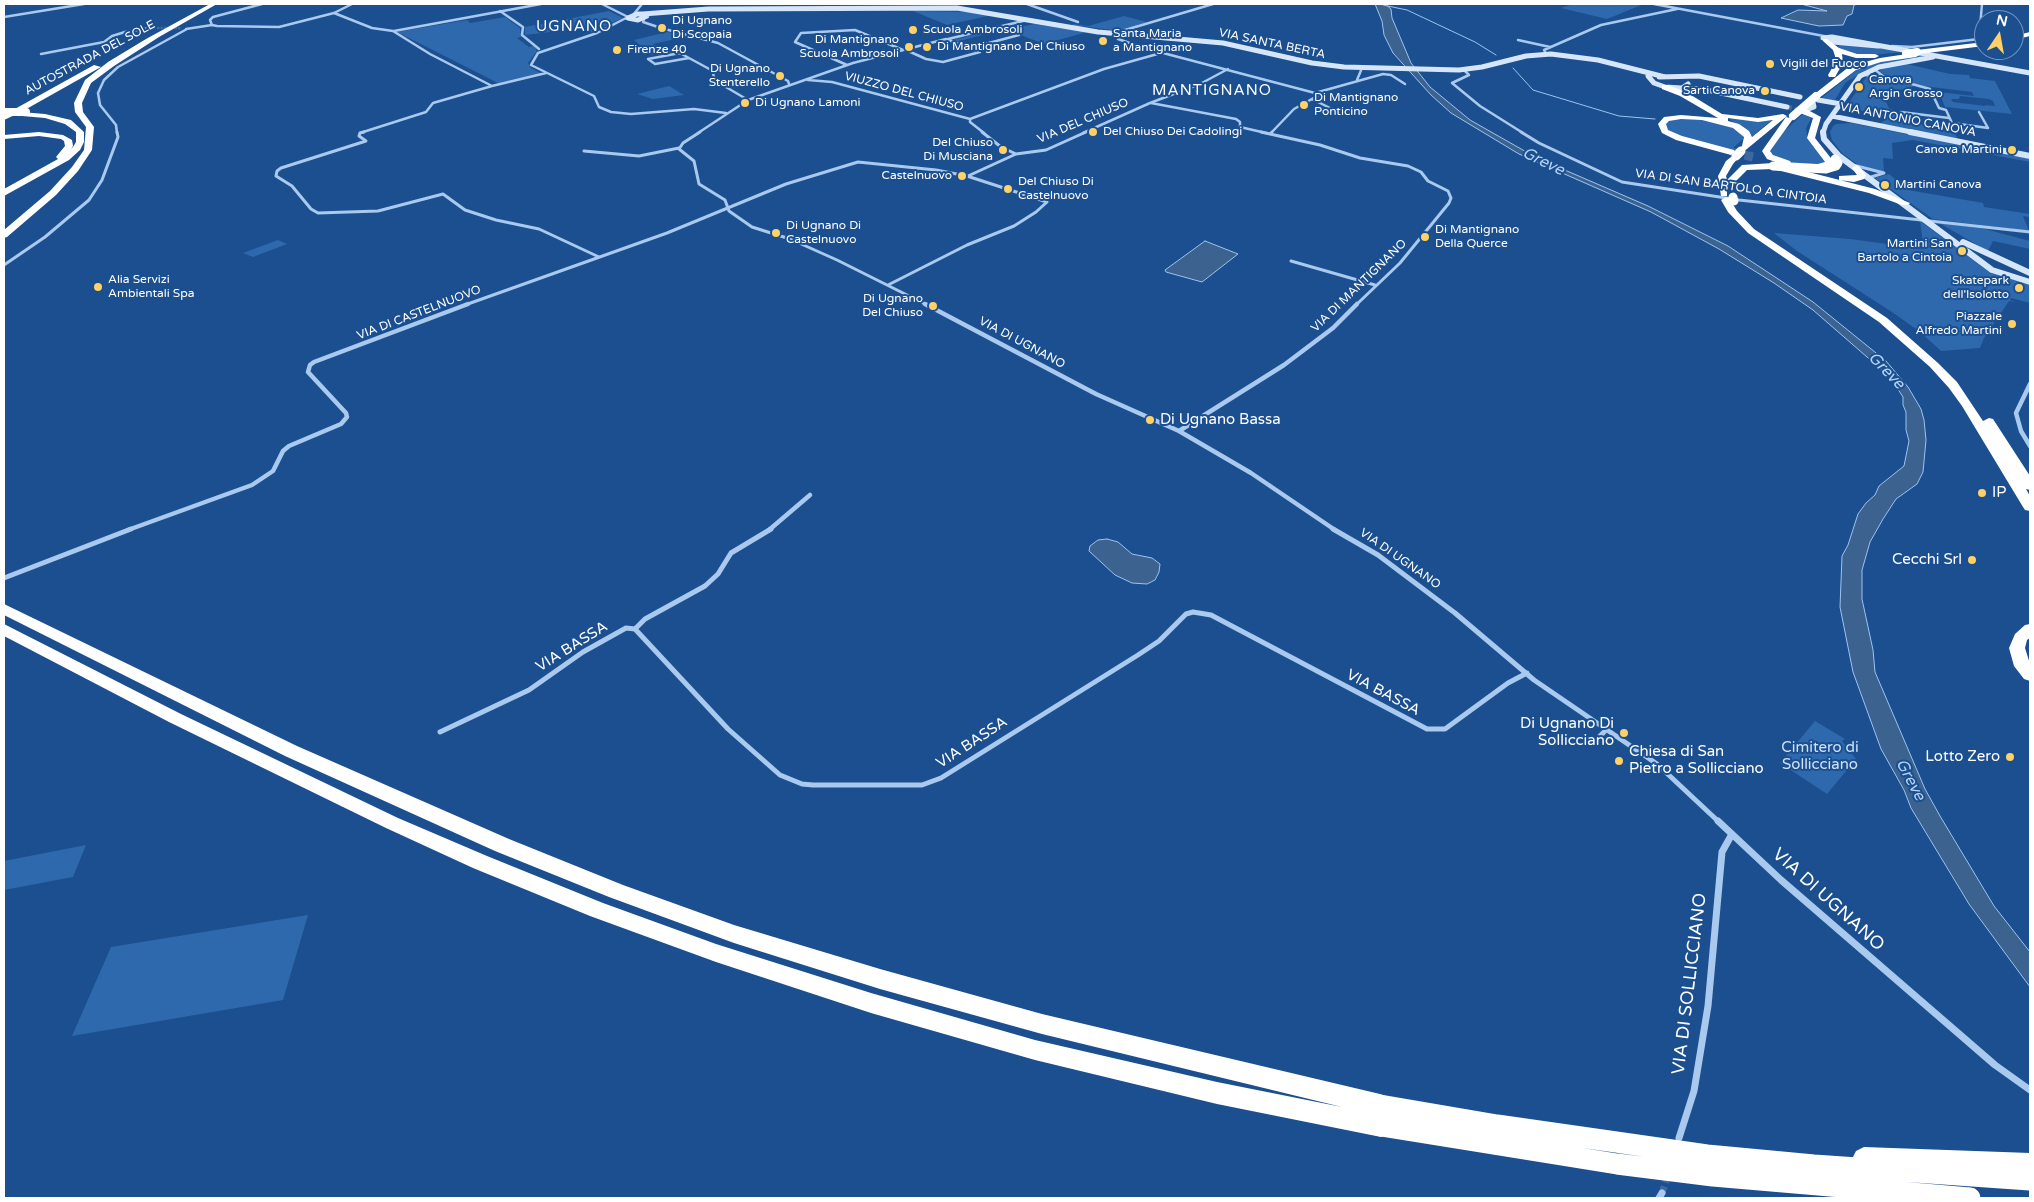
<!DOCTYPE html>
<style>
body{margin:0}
#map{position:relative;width:2034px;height:1202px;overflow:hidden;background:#1b4f8f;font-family:"Varela Round",sans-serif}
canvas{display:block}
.frame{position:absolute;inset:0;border:5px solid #fff;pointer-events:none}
.north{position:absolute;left:1974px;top:10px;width:50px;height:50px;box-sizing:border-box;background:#1b4f8f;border:1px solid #7695bc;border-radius:50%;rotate:12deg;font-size:14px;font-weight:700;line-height:20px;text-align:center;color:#fff}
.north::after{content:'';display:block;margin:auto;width:18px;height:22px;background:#ffd166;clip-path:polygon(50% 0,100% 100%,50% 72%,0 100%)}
</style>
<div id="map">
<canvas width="2034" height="1202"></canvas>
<div class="frame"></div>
<div class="north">N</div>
</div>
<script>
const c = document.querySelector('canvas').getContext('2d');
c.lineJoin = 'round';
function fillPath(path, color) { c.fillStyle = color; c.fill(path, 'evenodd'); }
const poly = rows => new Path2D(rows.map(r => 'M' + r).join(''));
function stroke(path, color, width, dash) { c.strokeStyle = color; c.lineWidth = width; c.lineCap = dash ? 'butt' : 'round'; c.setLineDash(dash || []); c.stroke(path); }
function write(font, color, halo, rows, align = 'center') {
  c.font = font + ' "Varela Round",sans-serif'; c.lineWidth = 4; c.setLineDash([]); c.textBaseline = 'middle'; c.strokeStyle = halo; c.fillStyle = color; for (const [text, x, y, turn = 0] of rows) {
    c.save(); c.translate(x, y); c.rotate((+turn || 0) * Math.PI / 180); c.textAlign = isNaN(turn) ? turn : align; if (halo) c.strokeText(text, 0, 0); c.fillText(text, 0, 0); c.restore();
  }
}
fillPath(poly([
 [1573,4,1644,4,1607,19,1561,8],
 [609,11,623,18,592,32,576,29,525,35,525,27],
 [913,11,974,12,992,15,947,25],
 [1124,16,1147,22,1115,33,1110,32,1111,30,1082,26,1069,26,1074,24,1088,26],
 [505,17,520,28,521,37,517,38,529,47,534,46,536,49,537,51,528,63,531,68,542,74,500,84,397,32,467,20,470,23],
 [1035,24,1087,32,1044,44,1005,29,956,42,953,40,1013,25,1024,26],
 [667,32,694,38,690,39,684,37,653,44,663,50,672,48,678,51,651,55,634,40],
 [1842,44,1869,46,1903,52,1862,56,1840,50,1838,46],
 [1921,55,1925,57,1866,70,1845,83,1835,100,1819,100,1858,69,1879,62],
 [1907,64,1950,74,1969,75,1970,78,1995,81,2012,114,1945,107,1939,92,1974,96,1972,92,1923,86,1886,75,1879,71,1886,67],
 [1960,96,1989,99,1993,101,1995,106,1985,105,1985,106,1953,102,1951,99,1959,99],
 [1867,76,1882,77,1915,86,1891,92,1886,102,1889,108,1927,127,1955,134,1958,139,1880,124,1888,117,1846,107],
 [669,86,684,95,653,99,637,94],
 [1805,112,1812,117,1806,128,1807,137,1825,163,1821,165,1795,164,1775,157,1768,152,1779,136],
 [1699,118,1734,128,1743,136,1743,139,1731,150,1687,139,1667,130,1665,123,1675,119],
 [1728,118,1729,118,1771,121,1752,136],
 [1851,123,2030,159,2030,162,1913,140,1892,143,1893,159,1883,158,1884,172,1858,165,1842,153,1832,140,1830,132,1833,126,1836,124],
 [1889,174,1908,190,1983,203,1984,207,2030,214,2030,217,2023,216,2029,231,1933,219,1875,178],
 [1920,221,1988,271,2030,285,2030,303,2011,298,2010,300,2016,302,2009,301,1984,338,1980,348,1941,351,1920,332,1895,314,1797,251,1774,233,1850,239,1924,249],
 [1939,223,1981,228,2030,241,2030,249,1993,241,1988,251],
 [278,240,287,244,253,257,243,253],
 [1815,721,1845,739,1842,741,1856,759,1827,794,1780,763],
 [86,845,73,877,4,890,4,861],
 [308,915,283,1000,72,1036,111,947]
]), '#2e69ad');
const water = poly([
 [1375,4,1385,4,1391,9,1392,18,1411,63,1430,87,1470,120,1537,158,1648,206,1728,246,1813,302,1886,361,1908,387,1921,409,1924,420,1926,440,1923,472,1917,484,1896,499,1883,519,1870,542,1862,570,1862,599,1873,650,1875,672,1925,789,1940,816,1994,906,2030,952,2030,987,1969,904,1911,808,1904,790,1881,749,1853,672,1840,607,1842,556,1848,545,1858,514,1866,503,1875,495,1879,486,1904,466,1909,441,1906,430,1906,412,1903,405,1903,397,1890,377,1813,310,1774,283,1719,249,1651,212,1519,154,1451,113,1431,95,1393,53,1384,35,1382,21,1375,4],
 [1801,4,1859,4,1854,5,1852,14,1847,16,1843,25,1819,26,1781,18,1798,10,1827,11,1801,4],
 [1205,241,1238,254,1202,282,1166,272,1165,270,1205,241],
 [1107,539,1118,542,1132,554,1152,558,1160,564,1159,572,1155,580,1147,584,1132,583,1115,575,1089,551,1090,546,1098,540,1107,539]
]);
fillPath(water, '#3c6290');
stroke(water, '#9cc4f0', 1);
stroke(poly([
 [1383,5,1407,10,1475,42,1496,55],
 [1513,68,1533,90,1619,116,1655,119]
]), '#9cc4f0', 1);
stroke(poly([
 [150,28,181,28]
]), '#3d69a0', 2.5, [2.5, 1]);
stroke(poly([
 [1662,1193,1668,1175]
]), '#3d69a0', 7, [7, 4]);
stroke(poly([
 [1787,107,1803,111]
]), '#3d69a0', 5, [5, 2.5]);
stroke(poly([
 [1731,152,1753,157]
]), '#3d69a0', 9, [9, 5]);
stroke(poly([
 [262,4,213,17,210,20,212,25,217,26,279,27,334,13,352,4],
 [602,4,628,17],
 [1027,4,1078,22],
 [1654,4,1829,37],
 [500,11,523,27,522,35,539,49],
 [334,13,372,28,393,31,430,54,492,86,546,73],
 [633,15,642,4],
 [4,17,84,4],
 [628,17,597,33,538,53,531,65,594,96,599,107,611,112,631,114,694,109,726,113],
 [644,19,643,22,661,28,718,43,788,81,789,84],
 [186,29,212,25],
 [394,31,541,4],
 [1115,33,1213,4],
 [1119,35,1118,39,1144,48,1315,93,1383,74,1391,75,1405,84],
 [948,39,1023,21],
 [1518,40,1550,47],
 [1892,46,1912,47,1979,39,1982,4],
 [970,48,1019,35],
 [680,53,689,58,655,64,648,59,680,53],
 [41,54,104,42,112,36,125,32,150,28],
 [1546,54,1544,50,1601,25,1677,9],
 [689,58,713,71,714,80,748,100],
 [847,65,795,42,801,33,855,30,903,50],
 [1464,70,1469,75,1452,83,1480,106,1523,133],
 [1863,75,1883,76,1874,69],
 [1883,76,1930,89,1939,108,1946,110,1952,123,1988,128,1979,112],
 [808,80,832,82,970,119,970,122,984,133],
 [1357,80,1362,68],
 [1312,99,1340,113],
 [1151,103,1236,119,1240,122,1240,127,1266,133],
 [1901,112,1949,118],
 [970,119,1104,69,1161,53],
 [117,133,116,125,100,105,98,93,104,80,118,67,187,29],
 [360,133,426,112,433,103,492,86],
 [698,133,748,100,853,63,946,39,980,52,943,62,926,59,906,50],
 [1083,133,1150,103,1200,84,1228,69],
 [1271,133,1294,109,1319,95,1318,93]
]), '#a9c9ee', 2.5);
stroke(poly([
 [364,132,360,133,359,136,366,141,281,168,277,171,276,176,292,186,311,209,318,213,378,211,443,194,465,210,496,220,539,229,599,257],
 [700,132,683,143,679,149,694,161,699,184,725,200,729,211,752,227,790,239,837,260,927,305],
 [982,132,1001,147,1016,154],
 [1261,132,1270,134],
 [1272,132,1270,134,1320,145,1360,158,1408,166,1421,172,1428,181,1448,191,1451,198,1449,203,1400,263,1356,305],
 [1521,132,1539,143,1622,182,1739,200,2030,232],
 [584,151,639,156,679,148],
 [1853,165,1884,173,1871,177],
 [968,176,1016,154,1046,150,1086,132],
 [1291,261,1375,285],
 [4,265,45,237,89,200,102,180,118,137,117,132],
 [465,305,667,233,786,184,858,162,936,170,967,176,1047,202,1036,212,1014,226,967,245,888,285]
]), '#a9c9ee', 3);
stroke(poly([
 [925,304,1096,394,1179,431,1251,473,1335,530],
 [2030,384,2016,413,2021,431,2030,446],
 [1179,431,1284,365,1333,328,1357,304],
 [128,530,252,485,273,471,283,451,289,446,341,424,347,417,346,413,308,372,310,365,314,362,468,304],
 [769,530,810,495]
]), '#a9c9ee', 4.5);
stroke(poly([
 [1333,529,1378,555,1455,613,1534,680,1657,764,1719,822],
 [4,578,131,529],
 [635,629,645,619,705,586,718,574,731,553,771,529],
 [440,732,529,690,583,652,626,628,635,629,728,729,780,775,802,784,813,785,922,785,941,778,1138,655,1159,641,1186,614,1193,612,1211,615,1427,729,1445,729,1508,683,1527,673],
 [1593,743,1607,729]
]), '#a9c9ee', 5);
stroke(poly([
 [1718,821,1781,880,1995,1065,2030,1090],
 [1679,1138,1694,1091,1708,1006,1722,852,1732,834],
 [1659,1198,1662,1193]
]), '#a9c9ee', 7);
stroke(poly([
 [637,14,645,14,647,16,638,20,628,18,637,14],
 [643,14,708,9,957,8,1098,32,1223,43,1312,63,1344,67,1459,70,1482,67,1526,56,1551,54,1598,60,1665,77],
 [1878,46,1833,42,1823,38,1832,37,2030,73],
 [1648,76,1654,83,1665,87,1682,88,1688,84],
 [1659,77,1699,76,1800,97],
 [1684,88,1702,89,1787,107],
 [1818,100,1841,104],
 [1803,111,1814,107,1813,102],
 [1832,116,1916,133],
 [1823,133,1826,124,1860,76,1879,67,1933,57]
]), '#d6e6fa', 5);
stroke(poly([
 [1823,132,1824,139,1839,156,1992,270,2030,282],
 [1910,132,2030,156],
 [1963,242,2030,273]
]), '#d6e6fa', 6);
fillPath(poly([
 [210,4,217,4,159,37,114,66,91,83,82,103,83,112,94,127,92,150,78,171,56,195,7,237,4,238,4,230,50,191,72,167,84,150,86,127,75,112,74,103,85,80,108,62,146,39,210,4],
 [2030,32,2030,36,2014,40,2014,36,2030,32],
 [1823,39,1827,39,1839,48,1857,54,1875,54,1879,56,1875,58,1856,58,1842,54,1843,63,1835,77,1829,77,1828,75,1835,63,1835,56,1833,50,1823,41,1823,39],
 [1984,42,1984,46,1919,54,1916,57,1881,62,1856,70,1819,98,1812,96,1850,66,1880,58,1914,53,1917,50,1984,42],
 [94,65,101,67,21,112,45,114,71,120,84,132,84,142,80,150,69,160,4,196,4,189,58,159,56,157,65,146,64,141,61,139,39,136,4,139,4,135,39,132,63,135,72,140,73,146,71,149,73,147,76,142,76,132,65,124,45,118,22,116,19,113,4,120,4,115,94,65],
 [1662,85,1668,85,1686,92,1722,114,1758,118,1783,114,1787,116,1742,153,1738,150,1742,146,1744,137,1733,128,1702,120,1681,119,1669,121,1666,124,1668,130,1682,136,1734,150,1735,152,1731,155,1676,140,1662,133,1658,124,1664,117,1681,115,1718,118,1680,96,1662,89,1662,85],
 [1728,118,1758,122,1773,120,1752,137,1749,131,1739,124,1728,121,1728,118],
 [1800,109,1806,109,1821,117,1815,138,1834,162,1828,168,1811,170,1807,167,1825,162,1807,138,1813,118,1800,113,1800,109],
 [1786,117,1793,119,1770,151,1773,155,1790,161,1791,163,1787,166,1767,159,1762,151,1786,117],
 [1736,153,1740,156,1733,164,1726,176,1727,180,1742,165,1773,163,1875,189,1910,203,1908,205,1902,205,1869,193,1773,169,1747,170,1733,184,1727,184,1727,196,1721,196,1718,176,1726,161,1736,153],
 [1856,165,1859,166,1866,175,1864,179,1854,182,1839,180,1839,176,1857,175,1852,168,1856,165],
 [1726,197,1729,198,1737,211,1754,229,1887,318,1938,363,1957,382,1983,421,1989,418,1993,419,2030,476,2030,490,2026,489,2030,496,2030,511,2025,510,2023,507,1962,406,1949,388,1930,367,1879,322,1748,233,1728,212,1721,200,1726,197],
 [4,604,297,746,509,839,623,885,734,925,880,969,1042,1014,1380,1094,1388,1097,1391,1105,1388,1113,1382,1115,1389,1118,1392,1126,1389,1134,1381,1137,1217,1104,1035,1060,871,1013,716,962,590,916,473,868,386,828,169,722,4,636,4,624,181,714,398,818,487,856,603,903,716,944,871,993,1035,1040,1217,1082,1342,1107,1042,1034,880,989,734,943,609,897,495,851,285,756,4,615,4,604],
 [2030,624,2030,638,2027,640,2025,648,2030,664,2030,681,2024,679,2014,666,2009,648,2015,634,2025,625,2030,624],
 [1864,1147,2030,1153,2030,1176,1864,1171,1856,1167,1852,1159,1856,1151,1864,1147]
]), '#fff');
stroke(poly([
 [1906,54,1917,52],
 [4,112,26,112],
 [1793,116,1816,96]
]), '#fff', 8);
stroke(poly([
 [1736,156,1741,151],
 [1773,166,1826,169,1836,166,1838,163,1835,159],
 [1733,197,1734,201]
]), '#fff', 9);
stroke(poly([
 [1380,1105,1497,1125,1707,1155,1814,1165,2030,1180],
 [1381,1126,1617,1164,1713,1176,1970,1198]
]), '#fff', 21);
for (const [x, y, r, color] of [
 [662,28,5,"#ffd166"],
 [913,30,5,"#ffd166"],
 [1103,41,5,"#ffd166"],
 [909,47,5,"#ffd166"],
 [927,47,5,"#ffd166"],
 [617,50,5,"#ffd166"],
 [1770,64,5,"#ffd166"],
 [780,76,5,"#ffd166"],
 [1859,87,5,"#ffd166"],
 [1765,91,5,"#ffd166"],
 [745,103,5,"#ffd166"],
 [1304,105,5,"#ffd166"],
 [1093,132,5,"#ffd166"],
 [1003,150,5,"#ffd166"],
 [2012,150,5,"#ffd166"],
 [962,176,5,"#ffd166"],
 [1885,185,5,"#ffd166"],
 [1008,189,5,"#ffd166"],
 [776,233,5,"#ffd166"],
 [1425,237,5,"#ffd166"],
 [1962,251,5,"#ffd166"],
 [98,287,5,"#ffd166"],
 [2019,288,5,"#ffd166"],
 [933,306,5,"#ffd166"],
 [2012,324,5,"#ffd166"],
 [1150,420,5,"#ffd166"],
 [1982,493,5,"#ffd166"],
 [1972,560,5,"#ffd166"],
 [1624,733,5,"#ffd166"],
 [2010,757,5,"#ffd166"],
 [1619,761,5,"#ffd166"]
]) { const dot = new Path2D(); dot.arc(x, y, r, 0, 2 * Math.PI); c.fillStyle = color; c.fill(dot); stroke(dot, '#1b4f8f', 2); }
write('12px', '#fff', '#1b4f8f', [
 ["Di Ugnano",672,21],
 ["Di Scopaia",672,35],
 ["Scuola Ambrosoli",923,30],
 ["Santa Maria",1113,34],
 ["a Mantignano",1113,48],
 ["Di Mantignano",899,40,"right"],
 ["Scuola Ambrosoli",899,54,"right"],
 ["Di Mantignano Del Chiuso",937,47],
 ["Firenze 40",627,50],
 ["Vigili del Fuoco",1780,64],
 ["Di Ugnano",770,69,"right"],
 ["Stenterello",770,83,"right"],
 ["Canova",1869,80],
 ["Argin Grosso",1869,94],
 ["Sarti Canova",1755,91,"right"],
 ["Di Mantignano",1314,98],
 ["Ponticino",1314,112],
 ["Di Ugnano Lamoni",755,103],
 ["Del Chiuso Dei Cadolingi",1103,132],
 ["Del Chiuso",993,143,"right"],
 ["Di Musciana",993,157,"right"],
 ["Canova Martini",2002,150,"right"],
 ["Castelnuovo",952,176,"right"],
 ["Del Chiuso Di",1018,182],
 ["Castelnuovo",1018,196],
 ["Martini Canova",1895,185],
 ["Di Ugnano Di",786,226],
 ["Castelnuovo",786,240],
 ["Di Mantignano",1435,230],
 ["Della Querce",1435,244],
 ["Martini San",1952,244,"right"],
 ["Bartolo a Cintoia",1952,258,"right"],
 ["Alia Servizi",108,280],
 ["Ambientali Spa",108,294],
 ["Skatepark",2009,281,"right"],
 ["dell'Isolotto",2009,295,"right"],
 ["Di Ugnano",923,299,"right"],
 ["Del Chiuso",923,313,"right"],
 ["Piazzale",2002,317,"right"],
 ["Alfredo Martini",2002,331,"right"]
], 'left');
write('12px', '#fff', '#1b4f8f', [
 ["VIA SANTA BERTA",1272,44,12],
 ["AUTOSTRADA DEL SOLE",90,58,-28],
 ["VIUZZO DEL CHIUSO",904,92,15],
 ["VIA ANTONIO CANOVA",1908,120,11],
 ["VIA DEL CHIUSO",1083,121,-23],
 ["VIA DI SAN BARTOLO A CINTOIA",1731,187,8],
 ["VIA DI MANTIGNANO",1359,286,-44],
 ["VIA DI CASTELNUOVO",419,313,-21],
 ["VIA DI UGNANO",1022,343,28],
 ["VIA DI UGNANO",1400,559,35]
]);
c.letterSpacing = '1px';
write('15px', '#fff', '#1b4f8f', [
 ["UGNANO",574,27],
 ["MANTIGNANO",1212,91]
]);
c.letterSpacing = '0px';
write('15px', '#fff', '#1b4f8f', [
 ["Di Ugnano Bassa",1160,420],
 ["IP",1992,493],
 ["Cecchi Srl",1962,560,"right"],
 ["Di Ugnano Di",1614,724,"right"],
 ["Sollicciano",1614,741,"right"],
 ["Chiesa di San",1629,752],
 ["Pietro a Sollicciano",1629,769],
 ["Lotto Zero",2000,757,"right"]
], 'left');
write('15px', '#fff', '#1b4f8f', [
 ["VIA BASSA",572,647,-32],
 ["VIA BASSA",1383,693,28],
 ["VIA BASSA",972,743,-33]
]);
write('15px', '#cfe3fa', '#1b4f8f', [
 ["Cimitero di",1820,748],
 ["Sollicciano",1820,765]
]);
write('italic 16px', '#b5d3f5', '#1b4f8f', [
 ["Greve",1543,162,26],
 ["Greve",1886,371,46],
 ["Greve",1910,780,62]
]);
write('18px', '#fff', '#1b4f8f', [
 ["VIA DI UGNANO",1828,900,42],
 ["VIA DI SOLLICCIANO",1690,984,-83]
]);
</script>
